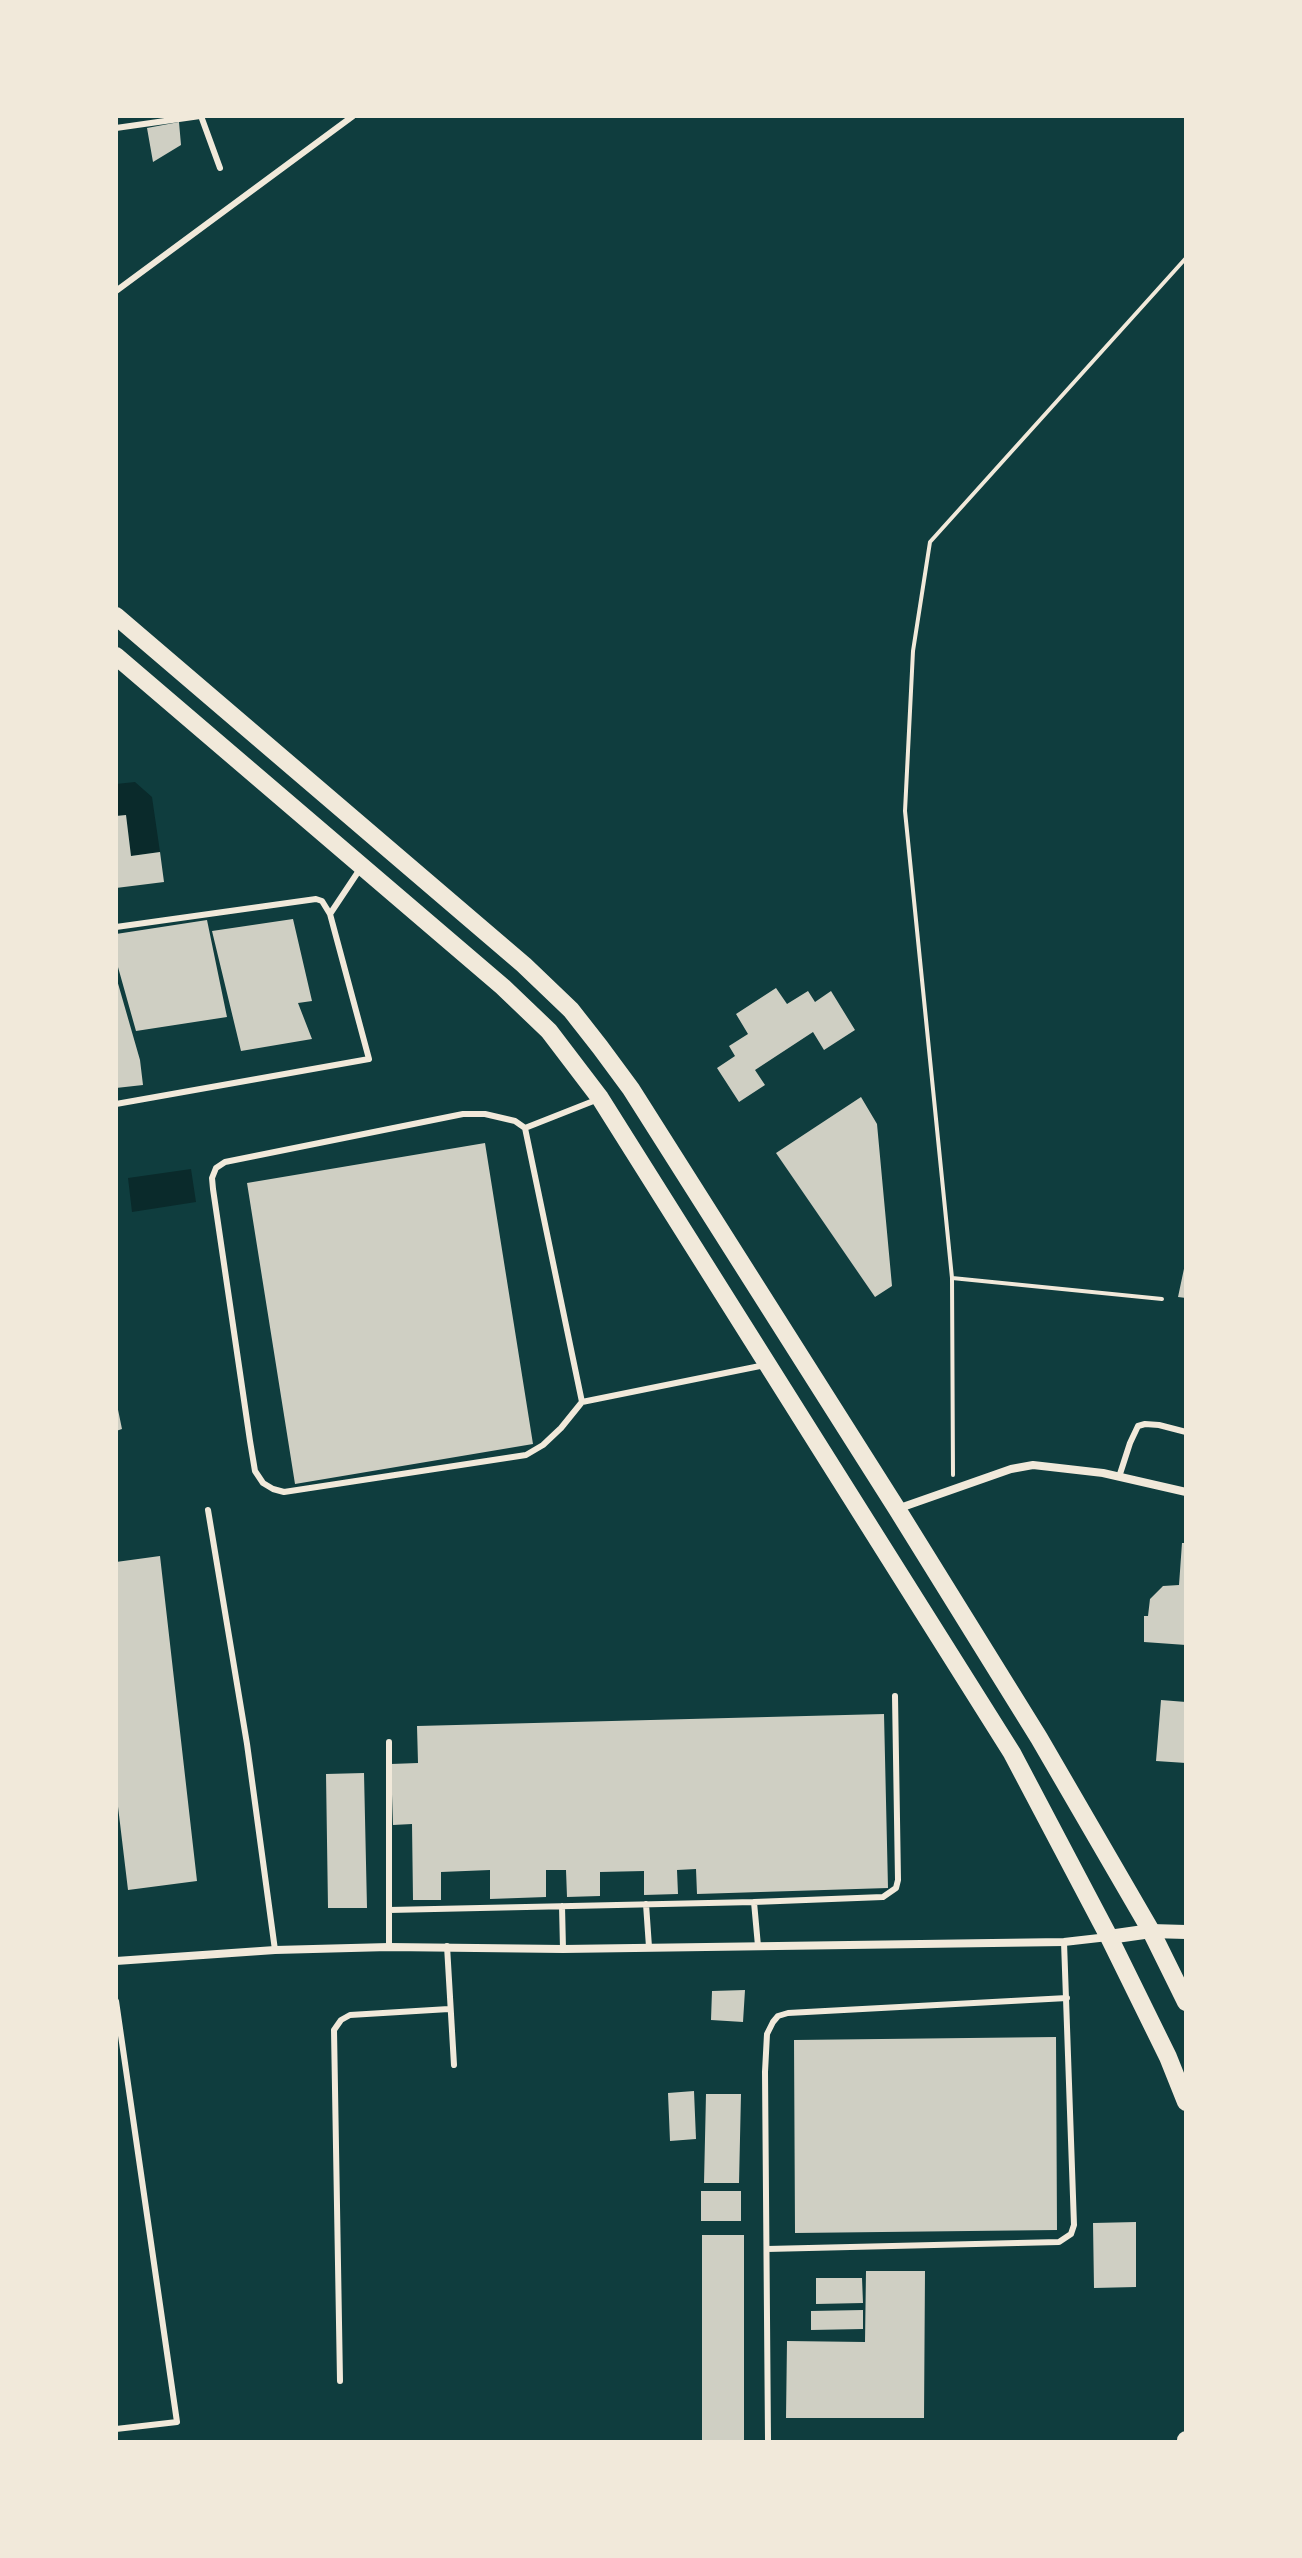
<!DOCTYPE html>
<style>
body{margin:0}
#map{position:relative;width:1302px;height:2558px;overflow:hidden;background:#0f3d3e;font-family:"Noto Sans",sans-serif}
canvas{display:block}
.frame{position:absolute;inset:0;border:118px solid #f1e9da;pointer-events:none}
</style>
<div id="map">
<canvas width="1302" height="2558"></canvas>
<div class="frame"></div>
</div>
<script>
const c = document.querySelector('canvas').getContext('2d');
c.lineJoin = 'round';
function fillPath(path, color) { c.fillStyle = color; c.fill(path, 'evenodd'); }
const poly = rows => new Path2D(rows.map(r => 'M' + r).join(''));
function stroke(path, color, width, dash) { c.strokeStyle = color; c.lineWidth = width; c.lineCap = dash ? 'butt' : 'round'; c.setLineDash(dash || []); c.stroke(path); }
fillPath(poly([
 [135,782,152,797,160,852,131,856,126,815,116,816,116,784],
 [191,1169,196,1202,132,1212,128,1178]
]), '#0a2a2b');
fillPath(poly([
 [179,122,181,145,153,162,147,128],
 [126,815,131,856,160,852,164,882,116,888,116,816],
 [293,919,312,1001,298,1003,312,1039,241,1051,212,931],
 [207,920,227,1017,136,1031,116,960,116,934],
 [117,980,140,1060,143,1085,116,1088],
 [776,988,787,1004,808,991,815,1002,831,991,855,1030,824,1050,813,1032,755,1070,765,1085,739,1102,717,1068,735,1056,729,1046,748,1034,736,1014],
 [861,1097,877,1124,892,1286,875,1297,776,1153],
 [485,1143,533,1444,295,1484,247,1183],
 [1185,1264,1186,1264,1186,1298,1178,1297],
 [116,1400,122,1429,116,1431],
 [1182,1543,1186,1543,1186,1645,1144,1642,1144,1616,1148,1616,1150,1599,1163,1586,1179,1585],
 [160,1556,197,1881,128,1890,116,1790,116,1562],
 [1161,1700,1186,1702,1186,1763,1156,1761],
 [884,1714,888,1888,697,1894,696,1869,677,1870,678,1894,644,1895,644,1871,600,1872,600,1896,567,1897,566,1870,546,1870,546,1897,490,1899,490,1870,441,1872,441,1900,413,1900,412,1824,393,1825,391,1764,418,1763,417,1726],
 [364,1773,367,1908,328,1908,326,1774],
 [745,1990,743,2022,711,2020,712,1991],
 [1056,2037,1057,2230,795,2233,794,2040],
 [694,2091,696,2139,670,2141,668,2093],
 [706,2094,741,2094,739,2183,704,2183],
 [701,2191,741,2191,741,2221,701,2221],
 [1136,2222,1136,2287,1094,2288,1093,2223],
 [702,2235,744,2235,744,2442,702,2442],
 [866,2271,925,2271,924,2418,786,2418,787,2341,865,2342],
 [816,2278,862,2278,863,2303,816,2304],
 [863,2310,863,2329,811,2330,811,2311]
]), '#cfcfc3');
stroke(poly([
 [952,1278,1162,1299],
 [953,1475,952,1278,905,811,913,651,930,542,1186,258]
]), '#f1e9da', 4);
stroke(poly([
 [201,116,220,168],
 [116,128,200,116],
 [116,291,353,116],
 [330,914,360,869],
 [116,927,316,899,322,901,330,914,369,1059,116,1104],
 [525,1128,596,1100],
 [582,1402,525,1128,515,1121,485,1114,463,1114,225,1162,216,1168,212,1178,213,1189,250,1441,255,1471,263,1483,273,1489,284,1492,526,1455,543,1445,561,1428,582,1402,765,1365],
 [1119,1477,1130,1443,1138,1426,1145,1424,1159,1425,1186,1432],
 [208,1510,247,1744,275,1950],
 [389,1742,389,1947],
 [754,1902,758,1946],
 [646,1904,649,1947],
 [562,1906,563,1949],
 [389,1910,754,1902,883,1897,896,1888,898,1880,895,1696],
 [447,1946,454,2065],
 [116,2001,177,2422,116,2429],
 [767,2249,1059,2242,1071,2234,1074,2225,1064,1942],
 [340,2381,334,2030,341,2020,350,2015,449,2009],
 [768,2440,765,2072,767,2034,773,2022,778,2016,788,2013,1067,1998]
]), '#f1e9da', 6);
stroke(poly([
 [897,1509,1011,1469,1033,1465,1103,1473,1186,1492],
 [116,1961,275,1950,389,1947,563,1949,1064,1942,1108,1937]
]), '#f1e9da', 8);
stroke(poly([
 [1109,1937,1151,1931,1186,1932]
]), '#f1e9da', 14);
stroke(poly([
 [116,616,524,965,571,1010,600,1047,631,1089,897,1509,1039,1738,1151,1931,1186,2002],
 [116,656,503,987,549,1031,600,1098,1012,1753,1109,1937,1168,2057,1186,2102],
 [1186,2442,1186,2440]
]), '#f1e9da', 18);
</script>
